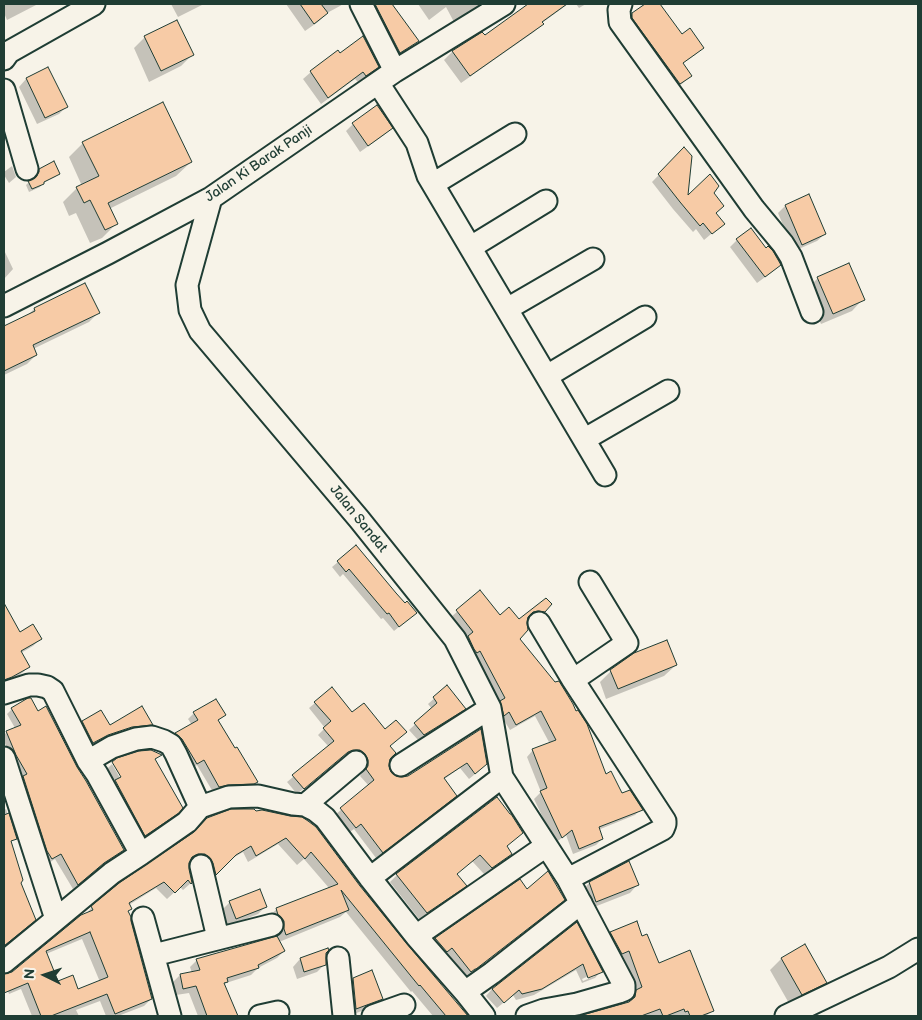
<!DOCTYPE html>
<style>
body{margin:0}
#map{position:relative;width:922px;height:1020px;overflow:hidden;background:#f7f3e8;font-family:"Balsamiq Sans",sans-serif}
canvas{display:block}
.frame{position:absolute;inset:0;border:5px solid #1f3d34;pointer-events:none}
.north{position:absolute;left:20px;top:950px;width:50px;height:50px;-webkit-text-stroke:4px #f7f3e8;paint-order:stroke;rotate:274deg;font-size:14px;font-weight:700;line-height:20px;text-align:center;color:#1f3d34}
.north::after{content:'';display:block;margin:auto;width:18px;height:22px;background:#1f3d34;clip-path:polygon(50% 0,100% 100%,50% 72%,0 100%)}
</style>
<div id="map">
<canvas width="922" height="1020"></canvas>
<div class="frame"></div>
<div class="north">N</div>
</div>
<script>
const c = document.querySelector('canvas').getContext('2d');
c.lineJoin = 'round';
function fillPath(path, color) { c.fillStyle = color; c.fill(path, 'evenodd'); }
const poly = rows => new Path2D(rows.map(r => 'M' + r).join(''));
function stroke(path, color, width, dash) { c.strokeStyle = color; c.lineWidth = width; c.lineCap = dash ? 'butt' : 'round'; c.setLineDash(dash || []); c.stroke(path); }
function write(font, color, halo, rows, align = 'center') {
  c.font = font + ' "Balsamiq Sans",sans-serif'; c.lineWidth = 4; c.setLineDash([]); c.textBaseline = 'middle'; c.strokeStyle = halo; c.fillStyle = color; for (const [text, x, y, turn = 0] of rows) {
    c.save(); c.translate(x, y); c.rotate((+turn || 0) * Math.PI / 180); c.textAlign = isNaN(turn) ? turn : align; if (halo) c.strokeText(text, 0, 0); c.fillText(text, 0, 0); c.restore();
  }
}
fillPath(poly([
 [4,4,38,4,7,20,4,13],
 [171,4,204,4,178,17],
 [286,4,343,4,340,6,327,13,318,22,305,31],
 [361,4,391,4,417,41,409,50,391,61],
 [418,4,480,4,475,9,454,22,446,7,429,20],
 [530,4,568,4,542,23,534,32,461,83,444,60,452,52,482,34,484,37],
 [576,4,586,4,579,8],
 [647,4,659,4,682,36,702,48,695,55,682,64,690,75,683,83,672,91,625,22,633,14],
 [145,37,192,55,181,66,149,82,134,48],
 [338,52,377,67,370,74,358,82,355,79,321,104,303,79,311,72],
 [48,69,66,107,59,114,37,124,19,87,26,79],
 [353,124,391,128,384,135,360,152,346,131],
 [83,143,191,162,176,176,109,209,116,224,102,238,90,243,76,213,69,216,63,202,77,188,82,186,69,157],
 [684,149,686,198,712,193,715,213,723,224,704,240,696,229,693,232,673,209,652,182],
 [12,166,16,177,9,183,4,175,4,172],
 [40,170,59,173,55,177,43,183,40,187,29,192,26,185,29,182,35,179,36,173],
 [808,196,825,234,817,241,794,251,778,213,785,206],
 [737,240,766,250,779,265,772,272,757,283,730,247],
 [4,250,13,269,4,279],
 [849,265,863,299,852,311,821,324,806,290,817,279],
 [34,309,98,313,89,322,33,349,36,355,27,364,4,375,4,327,28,315],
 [356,547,410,618,394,631,383,618,381,619,343,574,340,577,332,567],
 [480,592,500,617,519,621,546,599,550,604,537,617,531,616,527,618,518,639,605,776,621,794,641,809,635,815,598,830,602,839,596,845,573,854,566,835,555,843,534,799,541,792,527,757,533,750,550,744,535,716,510,730,502,717,498,721,462,644,468,638,451,617],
 [4,605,20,634,40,639,33,646,21,653,29,667,22,673,4,684],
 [676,665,664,676,606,699,600,682,611,671],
 [447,687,464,708,458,714,418,740,409,730,432,709,428,704],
 [315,703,352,714,389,746,389,759,387,766,390,773,395,777,408,777,480,731,480,770,469,779,460,768,443,780,449,802,376,858,354,829,350,832,335,815,369,786,360,776,362,773,363,767,353,756,346,755,341,758,297,794,287,782,329,747,318,735,325,728,309,708],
 [12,709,76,767,123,850,118,855,97,868,73,889,55,859,47,864,19,783,22,779,12,761,4,741,4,735,7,732,15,728,7,714],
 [194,713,225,715,218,721,256,782,250,788,213,792,197,765,191,769,170,740,176,734,192,725,188,719],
 [83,722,110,727,152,725,144,732,99,742,86,750,76,730],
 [160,755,155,760,178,812,169,820,137,843,105,771,113,763],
 [112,764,115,764,125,782,123,783],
 [496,799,506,846,511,854,504,861,484,874,472,861,456,874,465,885,458,892,419,919,390,882,397,875],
 [6,809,13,831,7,837,4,839,4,810],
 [262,811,359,886,406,945,467,1016,433,1016,412,991,411,992,346,912,340,917,279,942,284,951,277,958,258,968,251,975,226,983,224,985,235,1014,233,1016,198,1016,189,993,176,995,173,982,180,975,192,973,190,967,197,960,277,937,277,929,269,916,277,909,329,888,304,859,297,865,278,844,248,862,243,852,228,861,209,881,196,861,190,861,188,863,191,883,183,890,180,887,167,899,156,888,129,905,131,909,127,912,151,999,144,1006,118,1016,106,1016,100,1001,76,1010,79,1016,32,1016,21,989,9,994,4,981,11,974,85,915,92,907,255,812],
 [82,939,100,982,78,990,57,983,46,954],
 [13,852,28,926,4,946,4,857],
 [628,863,637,885,630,893,589,909,582,891,589,883],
 [520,881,527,890,558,905,478,968,466,976,446,952,441,956,430,944,435,939],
 [230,902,265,907,258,914,228,926,222,910],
 [576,924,601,971,595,978,582,983,576,970,534,995,516,1000,513,995,497,1008,486,996,492,989],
 [595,973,595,976,583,981,582,979],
 [611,933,642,938,658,964,712,1011,706,1016,584,1016,628,1003,630,998,635,993,621,958,603,940],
 [804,946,826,982,814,994,790,1005,770,970,781,959],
 [327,950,325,953,325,964,317,972,297,979,293,967,300,959],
 [353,979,382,999,374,1006,349,1016,346,987]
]), '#0003');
const building = poly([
 [300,4,321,4,328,13,314,24,300,4],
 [375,4,392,4,419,41,400,53,375,4],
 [528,4,567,4,542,22,544,24,470,76,452,51,482,32,485,35,528,4],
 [645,4,660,4,682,34,690,28,704,48,683,63,692,76,680,84,632,18,632,13,645,4],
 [177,20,194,55,161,71,144,36,177,20],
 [363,36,379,67,366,76,363,72,328,98,310,71,338,50,340,53,363,36],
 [48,67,68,107,45,118,26,78,48,67],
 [163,102,192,162,108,203,118,224,105,230,90,200,84,203,76,187,99,176,82,142,163,102],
 [377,105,393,128,368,146,352,123,377,105],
 [684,147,692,156,688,195,710,174,719,186,714,193,724,206,716,213,725,224,712,234,703,223,700,226,680,202,658,174,684,147],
 [54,161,60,174,44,182,44,184,32,189,28,181,36,177,39,172,39,169,54,161],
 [809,194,826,234,802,245,785,205,809,194],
 [751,228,766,248,768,246,773,251,781,265,765,277,736,239,751,228],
 [849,263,865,300,833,314,817,277,849,263],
 [85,283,100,313,33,345,37,355,4,371,4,326,35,311,34,308,85,283],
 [356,545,396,593,405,603,407,601,417,613,399,627,389,613,387,614,349,569,346,572,337,561,356,545],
 [480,590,500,615,509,607,519,619,546,598,552,604,545,612,538,611,533,612,528,617,527,623,528,630,520,639,555,682,559,681,573,704,576,711,578,710,587,724,606,774,611,771,622,793,630,790,643,810,599,827,603,839,579,849,572,830,562,838,540,791,547,788,532,749,556,740,541,711,516,725,509,712,504,716,500,701,505,698,480,651,477,653,474,649,468,636,473,632,456,610,480,590],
 [4,603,20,632,33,624,42,639,21,651,30,667,12,677,4,680,4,603],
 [667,640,677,665,618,689,610,670,634,653,667,640],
 [447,685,466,709,424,735,414,723,437,703,433,697,447,685],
 [332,687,352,712,364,703,385,729,396,720,407,732,390,746,396,753,390,759,389,766,391,772,396,776,402,777,408,776,481,729,487,764,475,774,467,763,444,778,457,796,383,853,361,824,356,828,340,808,374,780,366,769,368,766,368,760,365,754,360,750,353,750,348,752,304,789,292,775,334,741,323,728,331,721,314,702,332,687],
 [28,698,31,698,38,711,46,706,77,767,86,781,124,850,104,863,78,885,61,854,52,859,47,851,23,776,27,774,16,755,6,731,21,725,11,708,28,698],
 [216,699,226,715,218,720,235,748,237,747,258,782,254,784,228,785,219,787,204,760,197,764,182,739,175,733,198,720,193,712,216,699],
 [142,706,153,725,132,727,108,735,93,743,82,721,101,710,110,725,142,706],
 [151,750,162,755,155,759,183,808,179,813,145,836,115,780,121,777,112,762,117,758,139,751,151,750],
 [497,797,510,814,511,814,523,833,507,846,512,854,492,868,480,855,457,874,467,886,427,913,396,874,497,797],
 [231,809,254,809,256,811,262,810,290,816,302,817,308,821,316,827,360,886,407,944,468,1016,446,1016,420,985,419,986,341,890,349,910,286,935,284,929,284,921,281,917,278,915,276,908,338,884,311,852,305,859,286,838,256,856,251,846,236,855,216,875,213,863,210,858,205,854,198,854,192,857,189,863,189,869,192,883,191,884,188,880,175,893,164,882,129,903,132,909,128,911,131,917,131,921,152,999,115,1014,107,994,51,1016,41,1016,28,983,4,993,4,974,12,972,81,915,93,910,91,906,119,883,194,832,207,818,231,809],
 [90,932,108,977,78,989,73,975,58,981,46,951,90,932],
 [9,813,17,839,11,841,23,880,21,883,36,920,4,946,4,815,9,813],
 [629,861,639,885,596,902,589,882,629,861],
 [548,871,565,900,476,969,475,969,471,972,452,948,447,952,435,938,520,879,527,889,548,871],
 [260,889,267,907,236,919,229,901,260,889],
 [637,921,642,936,647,934,659,963,690,950,714,1011,701,1016,690,1016,688,1011,685,1012,684,1009,666,1016,663,1016,660,1009,641,1016,579,1016,629,1002,635,997,636,990,642,987,629,951,622,954,610,932,637,921],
 [577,922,603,972,588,978,583,964,542,989,522,994,519,990,504,1003,492,989,577,922],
 [277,936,285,951,258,965,259,968,227,978,228,982,224,983,238,1016,207,1016,196,986,183,989,180,974,200,970,196,959,277,936],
 [805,944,827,983,802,995,781,958,805,944],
 [328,948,329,950,326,953,326,965,304,972,300,958,328,948],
 [372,970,383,999,356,1009,353,978,372,970]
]);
fillPath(building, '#f7cba6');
stroke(building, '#1f3d34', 1);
const minor = poly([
 [361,4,395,71],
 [621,4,619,10,620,22,754,209,783,244,791,257,812,312],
 [4,59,9,52,94,4],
 [378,83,417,143,428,176,605,475],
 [4,90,27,169],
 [433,184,515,134],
 [211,198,187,285,190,310,200,331,359,519,455,639,490,708,502,777,568,879,624,985,624,990,619,992,577,1004,544,1010,527,1016],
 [471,247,546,201],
 [4,306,108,253,211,198,395,71,504,4],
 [507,309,593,259],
 [547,376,645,317],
 [585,439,668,391],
 [539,623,573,680,665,821,665,824,663,829,568,879],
 [573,680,627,643,590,582],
 [4,693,29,685,38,685,47,687,53,691,88,761,97,774,141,854],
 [4,758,56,919],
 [88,761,112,747,136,739,152,737,164,741,171,745,176,754,200,807],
 [401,765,490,708],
 [305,805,356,762],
 [201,866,218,938],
 [370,878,502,777],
 [143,918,170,1016],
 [416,936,546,846],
 [154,955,272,925],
 [338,958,344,1016],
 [4,962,48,926,112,873,141,854,187,822,200,807,229,797,258,796,293,804,305,805,315,810,325,818,370,878,416,936,465,992,484,1016],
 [465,992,492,973,581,903],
 [260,1016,278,1012],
 [373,1016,404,1005],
 [786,1016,889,967,918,949]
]);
stroke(minor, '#1f3d34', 25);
stroke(minor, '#f7f3e8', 21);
write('14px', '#1f3d34', '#f7f3e8', [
 ["Jalan Ki Barak Panji",259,164,-34],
 ["Jalan Sandat",358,519,51]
]);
</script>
